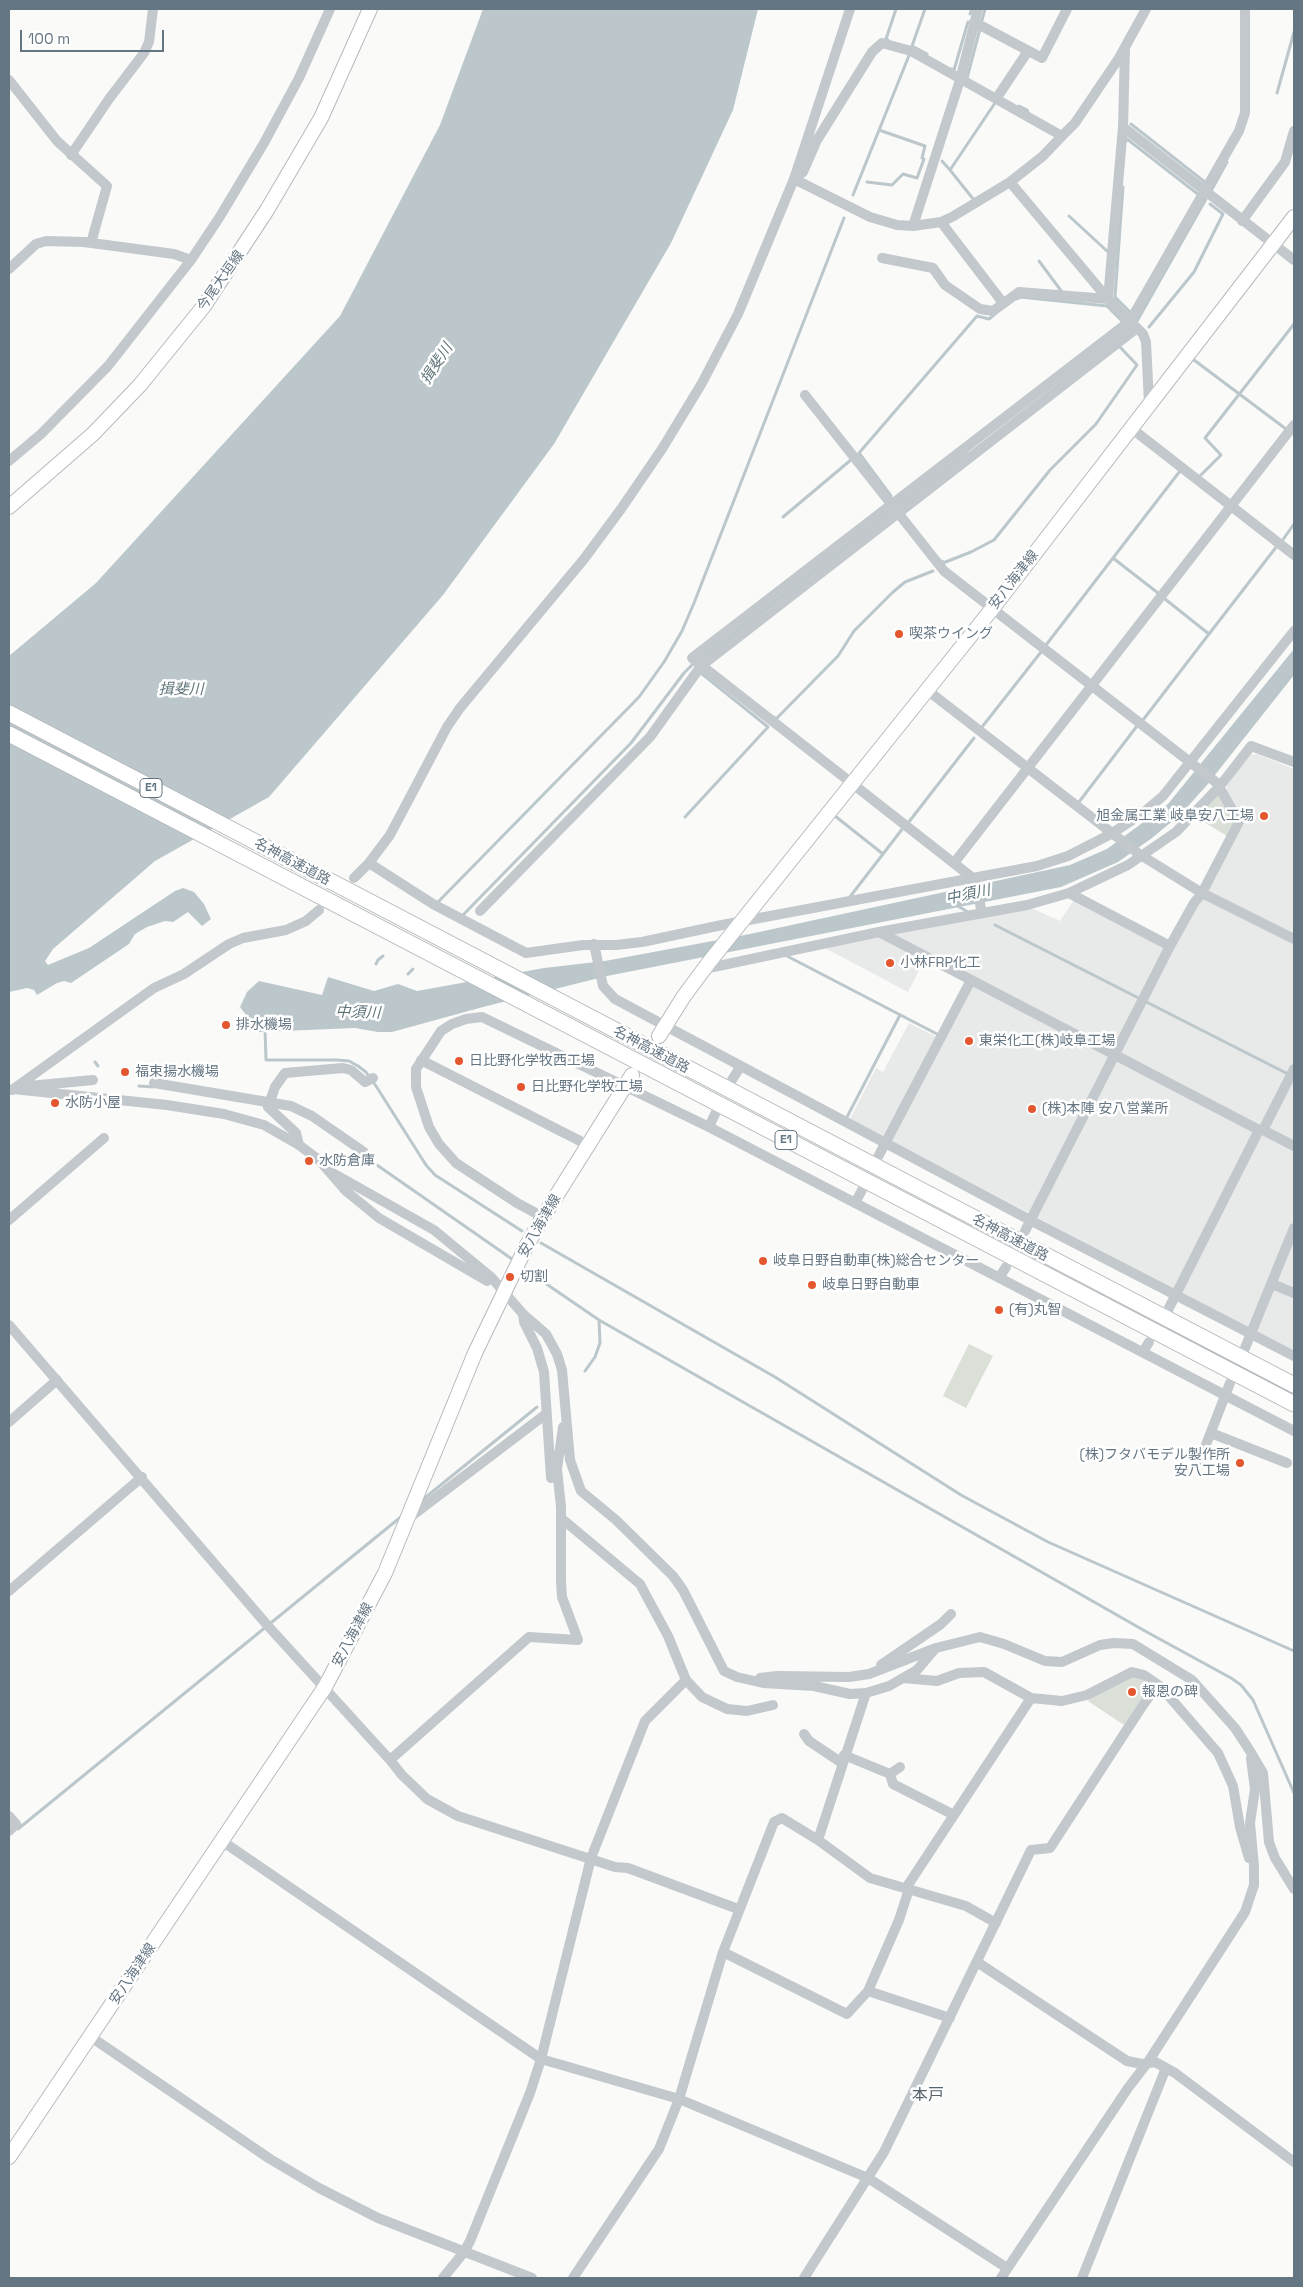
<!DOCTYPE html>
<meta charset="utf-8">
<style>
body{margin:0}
#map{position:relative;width:1303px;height:2287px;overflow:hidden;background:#fafaf8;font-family:"Space Grotesk",sans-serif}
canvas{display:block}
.frame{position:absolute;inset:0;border:10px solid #657683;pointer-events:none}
.scale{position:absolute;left:20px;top:30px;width:144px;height:22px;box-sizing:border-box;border:2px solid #657683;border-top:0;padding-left:6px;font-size:15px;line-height:18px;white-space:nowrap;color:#657683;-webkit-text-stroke:4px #fff;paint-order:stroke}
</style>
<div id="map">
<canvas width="1303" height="2287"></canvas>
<div class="frame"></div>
<div class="scale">100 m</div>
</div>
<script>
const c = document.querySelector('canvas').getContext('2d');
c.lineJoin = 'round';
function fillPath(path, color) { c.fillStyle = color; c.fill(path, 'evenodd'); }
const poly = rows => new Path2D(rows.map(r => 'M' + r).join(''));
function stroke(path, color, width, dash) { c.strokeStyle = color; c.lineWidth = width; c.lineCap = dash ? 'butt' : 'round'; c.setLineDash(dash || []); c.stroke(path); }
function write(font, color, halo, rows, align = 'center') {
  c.font = font + ' "Space Grotesk","Noto Sans JP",sans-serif'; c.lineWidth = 5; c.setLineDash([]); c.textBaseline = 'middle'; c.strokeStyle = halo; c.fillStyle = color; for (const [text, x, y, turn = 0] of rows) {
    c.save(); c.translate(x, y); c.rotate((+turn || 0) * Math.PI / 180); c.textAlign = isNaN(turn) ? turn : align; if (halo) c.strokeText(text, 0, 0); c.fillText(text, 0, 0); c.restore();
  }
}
fillPath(poly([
 [1257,754,1294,769,1294,1350,1248,1328,850,1119,876,1068,883,1072,909,1023,937,1037,966,982,924,961,908,992,823,947,1027,906,1060,921,1074,900,1171,952,1196,905,1212,885,1244,823,1227,791,1227,785,1249,755]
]), '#e8e9e9');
fillPath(poly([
 [1219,791,1235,821,1227,836,1194,816],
 [969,1344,993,1356,966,1408,943,1396],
 [1132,1675,1141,1678,1149,1686,1124,1725,1088,1701,1107,1685]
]), '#dadfd7');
fillPath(poly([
 [483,9,758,9,733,110,671,243,554,444,443,595,269,797,155,861,53,949,45,961,48,965,89,948,175,891,183,888,194,892,204,904,211,919,202,926,188,912,173,922,165,921,147,927,135,934,129,944,71,983,64,981,57,983,37,995,34,990,27,988,9,992,9,656,96,583,340,316,440,125],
 [1294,649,1294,675,1207,785,1181,814,1152,838,1118,862,1061,887,607,976,483,1007,392,1032,378,1032,355,1028,259,1032,240,1007,247,992,259,981,322,995,328,977,374,991,398,984,417,991,544,968,605,961,745,935,1070,865,1107,849,1168,804]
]), '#bbc7cb');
stroke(poly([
 [970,14,972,9],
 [982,20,985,9],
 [888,40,886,39,896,9],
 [912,46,927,54],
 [912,46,925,9],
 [951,69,954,70,968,22],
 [967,78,980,29],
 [1277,93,1294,32],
 [1019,106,1027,110,1028,113],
 [1131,124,1206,183],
 [1126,141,1127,139,1199,195],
 [942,161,950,170],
 [867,182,892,185,903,174,917,178,924,159,922,158,925,146,879,130],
 [1123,187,1115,297,1131,313],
 [1211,191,1227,162],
 [853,195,910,53],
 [974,200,950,170,995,103],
 [1069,216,1107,251],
 [1039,261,1062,292],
 [1017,299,1020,297,1107,306,1122,321],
 [1137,321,1206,199],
 [1149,327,1194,272,1223,214,1210,204],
 [1194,360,1286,429],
 [1199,477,1221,455,1205,438,1294,324],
 [891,496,859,453,977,316,989,319,995,314],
 [900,505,967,452],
 [783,517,852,459],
 [1282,541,1294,524],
 [1113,558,1158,593],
 [942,561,943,563,971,552,994,540,1050,470,1096,424,1137,365,1120,347],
 [1209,634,1277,546],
 [1046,645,1180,471],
 [700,660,892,510],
 [774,717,776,719,838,656,854,631,893,592,905,582,933,571],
 [1143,720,1209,634,1165,599],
 [982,727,1041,652],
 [1079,802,1137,726],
 [835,816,883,854,849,898],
 [685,817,768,727,701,673],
 [908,823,974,738],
 [883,854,903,828],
 [438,902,639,697,664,662,682,631,694,603,844,218],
 [956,905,968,912],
 [462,916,631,743,684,673,694,663],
 [995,925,1286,1073],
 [785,955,937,1034],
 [376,964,378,960,383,956],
 [408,974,413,969],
 [265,1028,266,1060,337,1060,349,1061,358,1066,366,1072,376,1086,426,1165,435,1175,522,1231],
 [95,1062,98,1066],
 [139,1086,153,1087],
 [847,1117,900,1015],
 [364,1156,512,1259],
 [541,1243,775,1377,961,1495,1048,1542,1294,1651],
 [523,1268,599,1320,1145,1631,1231,1678,1241,1685,1253,1700,1294,1793],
 [585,1371,595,1357,600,1343,599,1320],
 [421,1501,537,1407],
 [18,1829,402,1516]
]), '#bbc7cb', 3);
const major = poly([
 [9,507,93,434,140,385,204,306,267,210,321,118,370,9],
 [659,1036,684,996,710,961,992,609,1294,217],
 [9,2157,325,1687,385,1573,475,1353,526,1247,543,1217,632,1075]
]);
const highway = poly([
 [9,713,1294,1385],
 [9,734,1294,1404]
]);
stroke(major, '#b5babe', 16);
stroke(highway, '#b4b9bd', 17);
stroke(poly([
 [974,22,1042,58,1067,9],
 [9,80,57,141,107,186,91,243],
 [996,99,1028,51],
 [1123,127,1294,260],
 [1062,136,911,51,882,43,872,52,817,140,803,172,794,179,870,217,897,225,913,226,941,222,952,217,1010,182,1043,156,1062,136,1075,123,1119,58,1146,9],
 [71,155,109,99,144,53,149,42,153,9],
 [1010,182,1108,299,1143,334,1146,342,1149,403],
 [1242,221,1285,162,1294,131],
 [941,222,1003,303],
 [913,226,960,80,978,9],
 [882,258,933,268,945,285,980,309,993,311,1019,292,1108,299],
 [9,269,36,244,46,241,84,242,174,254,191,260],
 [1108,299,1123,127,1125,48],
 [805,395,944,571,1217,783,1239,822,1202,893,1194,903,1170,946,1025,1231],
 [1131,428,1294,555],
 [9,461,41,434,108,366,191,260,219,218,264,143,299,78,330,9],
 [927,690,1139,854,1202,893,1294,939],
 [369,863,433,904,526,953,583,945,616,945,642,942,722,925,1037,866,1068,856,1111,834,1143,813,1163,796,1294,631],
 [954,863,1294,425],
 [354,878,369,863,390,835,447,727,460,708,584,559,621,509,662,449,702,383,738,314,794,179,850,9],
 [1069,893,1128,865,1176,832,1220,786,1251,746,1294,762],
 [981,909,976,881,974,879,692,658,1130,321,1239,131,1245,113,1245,9],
 [480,911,650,737,701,666,1137,328],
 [879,932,1259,1130,1263,1130,1294,1146],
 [594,944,603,986,615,999,1030,1220,1294,1356],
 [704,969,879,932,1027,905,1069,893,1170,946],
 [421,1060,588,1145],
 [732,1080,740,1067],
 [154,1083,291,1106,312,1116,364,1152],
 [29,1086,93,1080],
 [13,1089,167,1105,224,1114,264,1125,299,1145,319,1160,346,1191,379,1218,487,1281],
 [12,1090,154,988,184,974,229,944,243,938,286,930,306,921,319,910],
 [709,1127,715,1114],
 [1263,1130,1294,1069],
 [299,1145,296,1133,268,1107,275,1087,285,1073,343,1068,351,1070,365,1082,373,1078],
 [878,1157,971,980],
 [331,1172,434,1230,491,1277,523,1314,546,1334,557,1354,562,1370,570,1460,581,1491,616,1520,673,1576,683,1590,724,1671,737,1677,763,1683,814,1686,850,1694,866,1693,818,1840,782,1818,774,1822,723,1952,679,2099,659,2149,573,2278],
 [855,1203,862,1190],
 [543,1217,517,1203,456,1163,439,1144,429,1127,416,1087,416,1069,441,1031,452,1024,466,1019,482,1017,709,1127,1294,1431],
 [9,1220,104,1138],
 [999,1278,1006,1267],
 [1272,1284,1294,1293],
 [1168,1310,1259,1130],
 [523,1314,524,1322,537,1348,544,1372,551,1478],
 [9,1325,268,1626,390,1760,402,1775,427,1799,458,1816,615,1867,628,1868,738,1909],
 [1245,1348,1294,1228],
 [1143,1352,1149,1342],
 [9,1422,57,1380],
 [1211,1433,1287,1463],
 [1200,1460,1230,1383],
 [409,1518,546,1414],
 [561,1518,640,1584,668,1636,686,1680,702,1697,727,1709,747,1711,773,1705],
 [9,1591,142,1477],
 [881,1665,941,1624,951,1614],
 [760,1678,777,1676,849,1677,869,1674,936,1648,980,1637,1004,1644,1045,1661,1062,1662,1100,1645,1114,1643,1133,1644,1192,1680,1235,1728,1250,1751,1263,1773,1269,1842,1275,1858,1294,1889],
 [903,1678,937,1681,959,1673,984,1672,1031,1698],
 [866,1693,889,1686,917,1670,934,1650],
 [804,1734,809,1741,842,1763],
 [844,1755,890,1774,900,1767],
 [390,1760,529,1637,578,1640,562,1597,561,1581,561,1507,557,1469,563,1427],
 [890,1774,893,1784,954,1815],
 [9,1816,16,1824,9,1831],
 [818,1840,870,1878,966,1906,996,1923],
 [222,1841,541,2059,679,2099,868,2178,1007,2268],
 [906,1888,1031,1698,1062,1701,1087,1695,1132,1672,1144,1675,1160,1686,1218,1753,1233,1786,1240,1827,1249,1858],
 [723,1952,847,2014,868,1991,950,2018],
 [977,1962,1127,2061,1142,2064,1155,2062,1175,2073,1294,2162],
 [868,1991,899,1920,909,1889],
 [91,2037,270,2159,319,2188,378,2218,532,2278],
 [443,2278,464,2252,470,2241,530,2093,541,2059,591,1858,645,1721,686,1680],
 [804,2278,884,2152,1031,1850,1050,1848,1143,1705,1153,1691,1160,1686],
 [1001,2278,1128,2088,1148,2062,1245,1912,1254,1885,1254,1866,1250,1823,1255,1789,1251,1758],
 [1082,2278,1166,2068]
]), '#c3c8cc', 10);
stroke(major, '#fff', 14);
stroke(highway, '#fff', 15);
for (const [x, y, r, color] of [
 [899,634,5,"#e4572e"],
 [1264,816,5,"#e4572e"],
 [890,963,5,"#e4572e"],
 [226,1025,5,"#e4572e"],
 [969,1041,5,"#e4572e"],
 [459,1061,5,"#e4572e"],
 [125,1072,5,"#e4572e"],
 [521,1087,5,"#e4572e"],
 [55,1103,5,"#e4572e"],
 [1032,1109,5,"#e4572e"],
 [309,1161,5,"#e4572e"],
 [763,1261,5,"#e4572e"],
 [510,1277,5,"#e4572e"],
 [812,1285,5,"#e4572e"],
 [999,1310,5,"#e4572e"],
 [1240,1463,5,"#e4572e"],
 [1132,1692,5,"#e4572e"]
]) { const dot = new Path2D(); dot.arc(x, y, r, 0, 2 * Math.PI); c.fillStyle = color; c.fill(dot); stroke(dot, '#fff', 2); }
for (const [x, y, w] of [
 [151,788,22],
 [786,1140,22]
]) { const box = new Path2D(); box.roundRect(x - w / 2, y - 9.5, w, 19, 4); c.fillStyle = '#fff'; c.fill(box); stroke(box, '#657683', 1); }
write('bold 12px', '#657683', null, [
 ["E1",151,788],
 ["E1",786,1140]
]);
write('14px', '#657683', '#fff', [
 ["今尾大垣線",221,281,-55],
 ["安八海津線",1014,580,-52],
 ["名神高速道路",292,862,28],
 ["名神高速道路",651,1050,28],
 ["安八海津線",540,1226,-60],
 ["名神高速道路",1010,1238,28],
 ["安八海津線",353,1635,-62],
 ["安八海津線",133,1974,-56]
]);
write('14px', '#657683', '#fff', [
 ["喫茶ウイング",909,634],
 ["旭金属工業 岐阜安八工場",1254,816,"right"],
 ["小林FRP化工",900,963],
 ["排水機場",236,1025],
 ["東栄化工(株)岐阜工場",979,1041],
 ["日比野化学牧西工場",469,1061],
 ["福束揚水機場",135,1072],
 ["日比野化学牧工場",531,1087],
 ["水防小屋",65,1103],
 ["(株)本陣 安八営業所",1042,1109],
 ["水防倉庫",319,1161],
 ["岐阜日野自動車(株)総合センター",773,1261],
 ["切割",520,1277],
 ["岐阜日野自動車",822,1285],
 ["(有)丸智",1009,1310],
 ["(株)フタバモデル製作所",1230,1455,"right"],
 ["安八工場",1230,1471,"right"],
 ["報恩の碑",1142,1692]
], 'left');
write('italic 15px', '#60757c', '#fff', [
 ["揖斐川",437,364,-57],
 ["揖斐川",181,690],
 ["中須川",968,895,-12],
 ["中須川",358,1013,2]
]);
write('16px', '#57646e', '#fff', [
 ["本戸",928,2096]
]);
</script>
